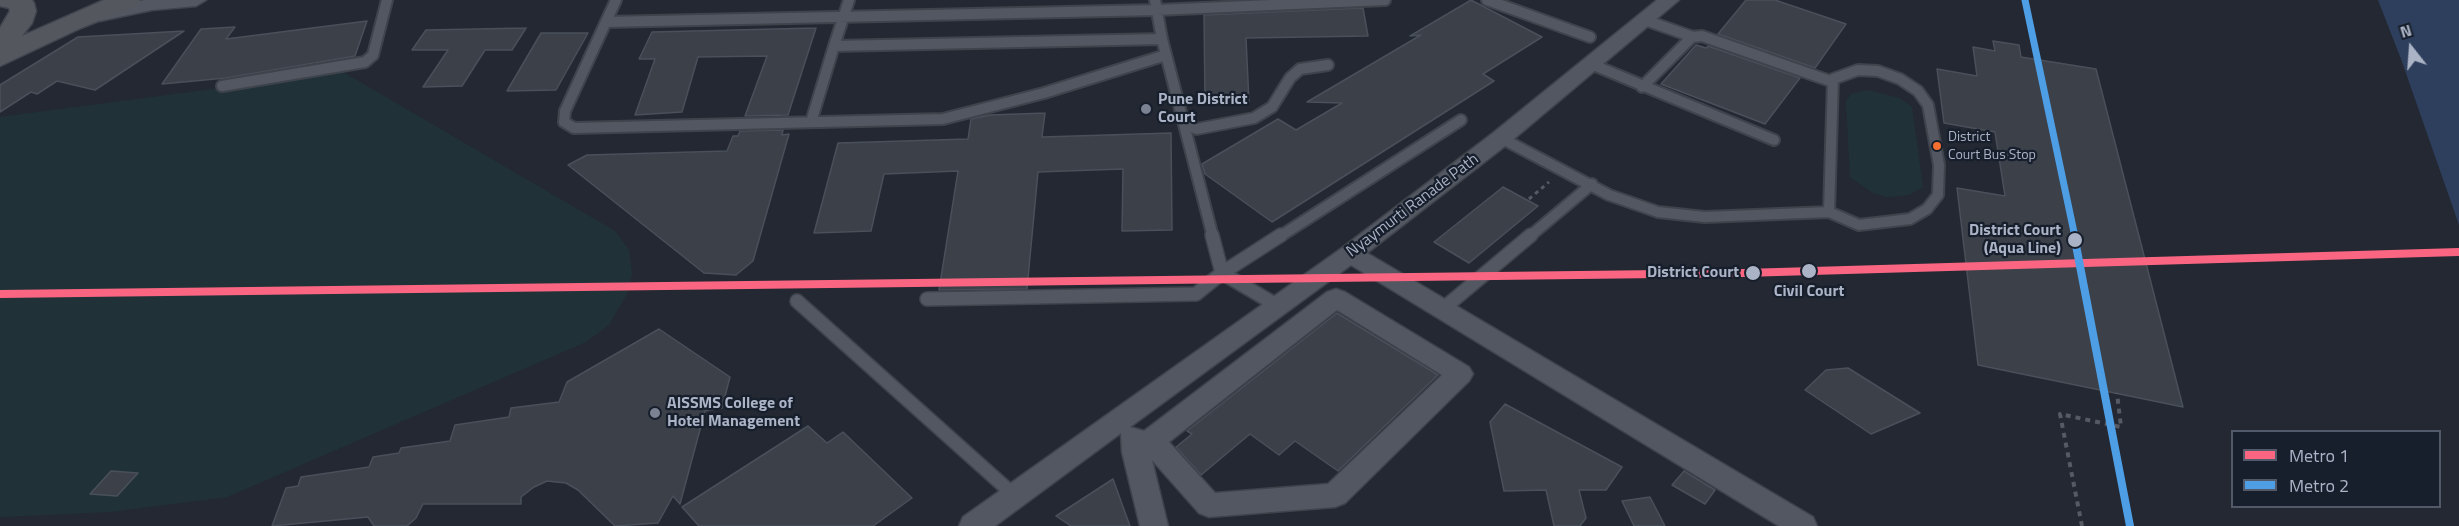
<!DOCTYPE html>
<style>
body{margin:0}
#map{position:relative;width:2459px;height:526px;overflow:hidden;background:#232832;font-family:"Titillium Web",sans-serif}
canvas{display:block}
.legend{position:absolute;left:2231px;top:430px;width:210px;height:78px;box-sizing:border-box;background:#171f2c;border:2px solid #525a6a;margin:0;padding:8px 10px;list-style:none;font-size:18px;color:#abb3c6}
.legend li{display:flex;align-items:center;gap:12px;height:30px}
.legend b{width:30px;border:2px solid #525a6a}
.north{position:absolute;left:2381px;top:18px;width:60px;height:60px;-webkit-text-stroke:4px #171f2c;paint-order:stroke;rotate:343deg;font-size:16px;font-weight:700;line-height:24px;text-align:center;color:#abb3c6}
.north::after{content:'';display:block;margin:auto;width:21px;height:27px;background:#abb3c6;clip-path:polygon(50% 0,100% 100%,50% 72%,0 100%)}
</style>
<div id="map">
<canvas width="2459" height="526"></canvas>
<ul class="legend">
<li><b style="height:8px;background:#fa6682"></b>Metro 1</li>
<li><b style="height:8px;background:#4d9ee5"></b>Metro 2</li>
</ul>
<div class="north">N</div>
</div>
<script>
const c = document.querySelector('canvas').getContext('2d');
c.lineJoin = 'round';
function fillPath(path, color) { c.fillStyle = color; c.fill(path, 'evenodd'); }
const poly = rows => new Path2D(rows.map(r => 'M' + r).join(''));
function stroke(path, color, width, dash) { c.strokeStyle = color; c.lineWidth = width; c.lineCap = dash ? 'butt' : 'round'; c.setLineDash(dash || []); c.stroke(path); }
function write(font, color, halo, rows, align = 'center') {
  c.font = font + ' "Titillium Web",sans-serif'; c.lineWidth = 4.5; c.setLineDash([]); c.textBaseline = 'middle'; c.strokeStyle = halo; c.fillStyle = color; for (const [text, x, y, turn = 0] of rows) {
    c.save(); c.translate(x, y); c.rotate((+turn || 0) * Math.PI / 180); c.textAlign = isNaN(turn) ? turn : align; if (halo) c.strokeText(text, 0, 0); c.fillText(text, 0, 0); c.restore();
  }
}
fillPath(poly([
 [343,72,615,231,629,250,632,274,627,294,609,325,586,342,227,497,110,512,0,517,0,117],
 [1867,90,1899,98,1912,107,1923,187,1909,195,1887,197,1873,193,1850,177,1846,101,1851,94]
]), '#203238');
fillPath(poly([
 [2378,0,2459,0,2459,225,2401,59]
]), '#2e3f5d');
const building = poly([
 [1471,0,1542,37,1483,74,1494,81,1272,222,1205,174,1202,164,1278,119,1296,130,1342,103,1307,102,1421,35,1410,36,1471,0],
 [1746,0,1775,0,1846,24,1815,68,1718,34,1746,0],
 [1363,8,1368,36,1246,38,1249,102,1205,103,1204,15,1363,8],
 [367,21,355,56,226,78,162,84,201,29,235,27,226,39,367,21],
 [526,28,512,50,485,50,462,86,423,87,448,50,412,50,426,30,526,28],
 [816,28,788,115,745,116,767,56,698,57,682,112,635,115,655,59,639,59,652,32,816,28],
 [184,31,95,90,57,81,37,94,31,92,0,112,0,85,78,37,184,31],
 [541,33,588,33,556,90,507,91,541,33],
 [1993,41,2019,45,2021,57,2096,69,2183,407,1978,365,1957,188,2005,196,1995,132,1944,123,1937,69,1977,76,1973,47,1995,51,1993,41],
 [1696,45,1706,48,1708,46,1800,78,1765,124,1661,84,1696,45],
 [1045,113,1042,137,1171,133,1172,230,1122,231,1123,169,1038,172,1027,289,939,290,958,171,884,174,871,231,814,233,838,143,968,139,971,119,990,115,1045,113],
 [783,130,782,135,789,134,753,261,736,275,704,273,568,165,587,155,727,151,733,136,738,136,740,131,783,130],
 [1503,187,1538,206,1469,263,1434,242,1503,187],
 [1337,313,1438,375,1338,471,1295,441,1279,455,1250,434,1201,475,1176,447,1192,434,1187,431,1337,313],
 [659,329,730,377,722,408,705,411,680,504,673,496,658,523,615,526,578,490,566,483,547,481,534,487,521,497,521,504,423,504,416,518,407,526,374,526,368,517,272,526,286,488,298,486,301,477,369,467,373,457,399,453,401,448,450,441,455,425,509,417,511,408,559,402,567,382,659,329],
 [1848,368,1920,413,1871,434,1805,390,1826,370,1848,368],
 [1505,404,1622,467,1606,490,1579,490,1586,518,1580,526,1554,526,1546,490,1504,491,1490,422,1505,404],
 [808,426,827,443,843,432,912,498,873,526,699,526,682,507,808,426],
 [111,471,138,473,117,496,90,494,111,471],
 [1684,471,1715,490,1705,504,1672,485,1684,471],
 [1113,479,1130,526,1071,526,1056,516,1113,479],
 [1650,497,1665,526,1634,526,1622,501,1650,497]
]);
fillPath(building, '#3b4049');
stroke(building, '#4a505a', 1.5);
const serviceFar1 = poly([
 [616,0,565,111,564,122,574,128,943,119,1044,93,1166,55],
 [1155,0,1162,39,1213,237],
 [1487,0,1590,37],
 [1645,20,1693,37],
 [606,22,1157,10,1385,0],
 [834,46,849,0],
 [1591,64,1774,140],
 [1858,70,1878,71,1900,79,1918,91,1928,105,1939,165,1938,195,1927,209,1910,219,1859,225,1829,212,1833,79,1858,70],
 [222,86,365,62,373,55,387,0],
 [1642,87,1692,37,1702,36,1833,82],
 [811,122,834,46,1162,39],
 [1184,124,1197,129,1254,118,1272,107,1290,78,1300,69,1328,65],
 [1501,138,1609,195,1658,212,1705,217,1829,212],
 [1279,237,1461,120],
 [1529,237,1592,184]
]);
const service = poly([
 [1212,235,1222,273,1278,306],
 [927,299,1196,294,1222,273,1281,235],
 [797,301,1015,496],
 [1444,308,1531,235]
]);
const minor = poly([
 [144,0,206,0,196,6,152,10,100,21,90,15,93,11,144,0],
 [1657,0,1679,0,1509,143,1367,253,1813,517,1817,526,1779,526,1351,265,1130,427,1144,431,1327,292,1336,289,1345,292,1469,367,1473,374,1469,381,1345,503,1335,507,1209,517,1199,513,1152,460,1168,526,1140,526,1122,452,1121,433,995,526,959,526,963,517,1342,248,1493,133,1657,0],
 [1337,310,1442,375,1328,484,1215,493,1169,442,1337,310]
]);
const trunk = poly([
 [0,0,32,0,34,3,36,11,32,23,22,36,104,0,140,0,136,6,81,28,0,66,0,28,10,11,9,8,0,6,0,0]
]);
stroke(serviceFar1, '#3f434b', 14);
stroke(service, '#3f434b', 16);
stroke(minor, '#3f434b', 3);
stroke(trunk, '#3f444e', 3);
stroke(poly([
 [1529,199,1549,182]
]), '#555a63', 3, [4, 4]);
stroke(poly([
 [2082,526,2060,414,2121,427,2117,393]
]), '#555a63', 4, [5, 5]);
stroke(serviceFar1, '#525761', 10);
stroke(service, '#525761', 13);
fillPath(minor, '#525761');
fillPath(trunk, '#54585e');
stroke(poly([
 [0,294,1744,273,2459,252]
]), '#fa6682', 8);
stroke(poly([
 [2025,0,2075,237]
]), '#4d9ee5', 7);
stroke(poly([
 [2074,235,2130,526]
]), '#4d9ee5', 8);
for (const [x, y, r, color] of [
 [1146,109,6,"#7b8292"],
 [1937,146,5,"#f46f30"],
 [2075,240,8,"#abb3c6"],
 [1809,271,8,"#abb3c6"],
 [1753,273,8,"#abb3c6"],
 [655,413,6,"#7b8292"]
]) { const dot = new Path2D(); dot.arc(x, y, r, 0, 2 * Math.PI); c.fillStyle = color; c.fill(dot); stroke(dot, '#171f2c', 2); }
write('14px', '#abb3c6', '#171f2c', [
 ["District",1948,138],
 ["Court Bus Stop",1948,156]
], 'left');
write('bold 16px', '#abb3c6', '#171f2c', [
 ["Pune District",1158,100],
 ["Court",1158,118],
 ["AISSMS College of",667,404],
 ["Hotel Management",667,422]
], 'left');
write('16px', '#abb3c6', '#171f2c', [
 ["Nyaymurti Ranade Path",1413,206,-37]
]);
write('bold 16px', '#abb3c6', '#171f2c', [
 ["District Court",2061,231],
 ["(Aqua Line)",2061,249],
 ["District Court",1739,273],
 ["Civil Court",1809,292,"center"]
], 'right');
</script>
